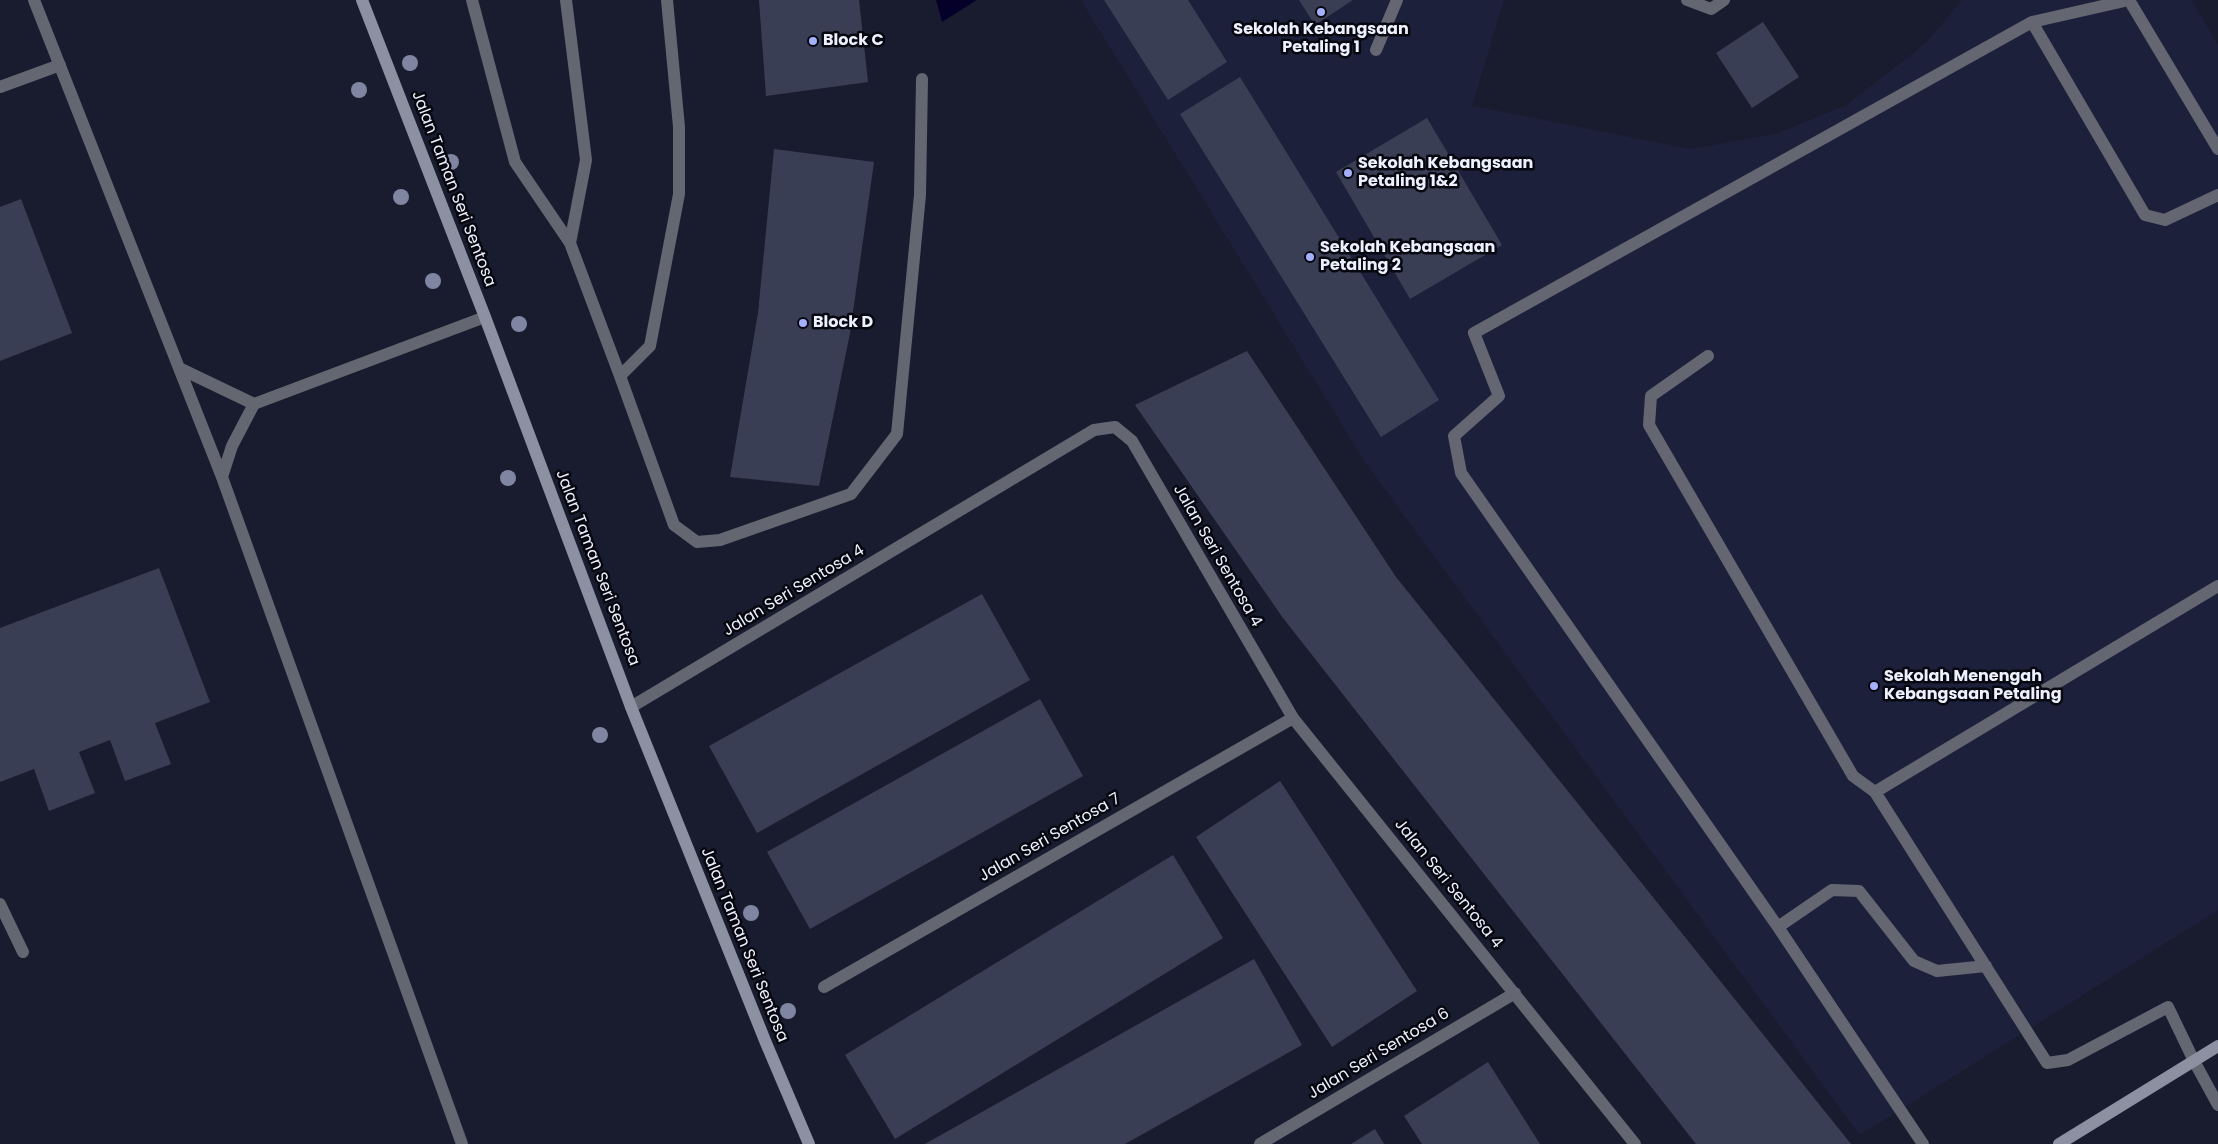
<!DOCTYPE html>
<style>
body{margin:0}
canvas{display:block;background:#191c2f}
</style>
<canvas width="2218" height="1144"></canvas>
<script>
const c = document.querySelector('canvas').getContext('2d');
c.lineJoin = 'round';
function fillPath(path, color) { c.fillStyle = color; c.fill(path, 'evenodd'); }
const poly = rows => new Path2D(rows.map(r => 'M' + r).join(''));
function stroke(path, color, width, dash) { c.strokeStyle = color; c.lineWidth = width; c.lineCap = dash ? 'butt' : 'round'; c.setLineDash(dash || []); c.stroke(path); }
function write(font, color, halo, rows, align = 'center') {
  c.font = font + ' Poppins,sans-serif'; c.lineWidth = 5; c.setLineDash([]); c.textBaseline = 'middle'; c.strokeStyle = halo; c.fillStyle = color; for (const [text, x, y, turn = 0] of rows) {
    c.save(); c.translate(x, y); c.rotate((+turn || 0) * Math.PI / 180); c.textAlign = isNaN(turn) ? turn : align; if (halo) c.strokeText(text, 0, 0); c.fillText(text, 0, 0); c.restore();
  }
}
fillPath(poly([
 [1081,0,1504,0,1472,106,1691,149,1776,134,1847,105,1926,43,1962,0,2191,0,2218,45,2218,910,1860,1135,1365,462]
]), '#1d203a');
fillPath(poly([
 [936,0,977,0,942,22]
]), '#050029');
fillPath(poly([
 [759,0,859,0,868,82,766,96],
 [1104,0,1188,0,1227,62,1168,100],
 [1299,0,1353,0,1315,25],
 [1763,22,1799,77,1752,108,1716,53],
 [1240,77,1439,400,1381,437,1180,114],
 [1427,118,1502,245,1410,299,1336,172],
 [774,149,874,162,850,333,819,486,730,477,758,313],
 [21,199,72,333,0,361,0,207],
 [1247,351,1396,577,1851,1144,1696,1144,1283,618,1135,405],
 [159,568,210,702,155,723,171,764,125,781,110,740,79,752,95,793,49,811,34,769,0,782,0,628],
 [982,594,1030,680,757,833,709,746],
 [1040,699,1083,776,810,929,767,852],
 [1280,781,1417,991,1332,1047,1196,837],
 [1173,855,1223,938,895,1139,845,1055],
 [1254,959,1302,1045,1125,1144,925,1144],
 [1488,1062,1540,1144,1422,1144,1404,1116],
 [1375,1129,1384,1144,1351,1144]
]), '#3a3e54');
stroke(poly([
 [34,0,222,477,462,1144],
 [472,0,515,162,570,243,620,376],
 [566,0,586,160,570,243],
 [667,0,679,127,679,194,650,346,620,376,674,525,697,542,720,540,851,494,897,434,920,195,922,79],
 [1687,0,1711,9,1724,0],
 [2129,0,2218,149],
 [2032,22,2145,215,2165,220,2218,195],
 [1376,50,1397,0],
 [0,87,60,65],
 [1708,356,1651,396,1649,425,1853,776,1875,792,2218,586],
 [181,369,254,404],
 [222,477,232,446,254,404,485,317],
 [1875,792,2047,1063,2068,1060,2168,1007,2194,1061],
 [0,904,23,952],
 [1778,927,1832,890,1859,891,1914,961,1937,971,1986,966],
 [1923,1144,1778,927,1461,473,1454,436,1499,396,1474,333,2032,22,2129,0]
]), '#646671', 12);
stroke(poly([
 [631,707,1094,430,1115,427,1132,441,1293,718,1635,1144],
 [824,987,1293,718],
 [2194,1061,2218,1105],
 [1260,1144,1515,993]
]), '#646671', 12);
stroke(poly([
 [362,0,485,317,631,707,766,1043,809,1144],
 [2059,1144,2218,1046]
]), '#8c90a1', 12);
c.fillStyle = '#8085a1';
for (const [x, y] of [
 [410,63],
 [359,90],
 [451,162],
 [401,197],
 [433,281],
 [519,324],
 [508,478],
 [600,735],
 [751,913],
 [788,1011]
]) { c.beginPath(); c.arc(x, y, 8, 0, 2 * Math.PI); c.fill(); }
for (const [x, y, r, color] of [
 [1321,12,5,"#a5b1fc"],
 [813,41,5,"#a5b1fc"],
 [1348,173,5,"#a5b1fc"],
 [1310,257,5,"#a5b1fc"],
 [803,323,5,"#a5b1fc"],
 [1874,686,5,"#a5b1fc"]
]) { const dot = new Path2D(); dot.arc(x, y, r, 0, 2 * Math.PI); c.fillStyle = color; c.fill(dot); stroke(dot, '#06070f', 2); }
write('bold 16px', '#edf0fe', '#06070f', [
 ["Sekolah Kebangsaan",1321,30,"center"],
 ["Petaling 1",1321,48,"center"],
 ["Block C",823,41],
 ["Sekolah Kebangsaan",1358,164],
 ["Petaling 1&2",1358,182],
 ["Sekolah Kebangsaan",1320,248],
 ["Petaling 2",1320,266],
 ["Block D",813,323],
 ["Sekolah Menengah",1884,677],
 ["Kebangsaan Petaling",1884,695]
], 'left');
write('16px', '#edf0fe', '#06070f', [
 ["Jalan Taman Seri Sentosa",453,189,69],
 ["Jalan Seri Sentosa 4",1217,556,60],
 ["Jalan Taman Seri Sentosa",597,568,69],
 ["Jalan Seri Sentosa 4",794,591,-31],
 ["Jalan Seri Sentosa 7",1050,838,-30],
 ["Jalan Seri Sentosa 4",1448,884,51],
 ["Jalan Taman Seri Sentosa",744,945,68],
 ["Jalan Seri Sentosa 6",1379,1054,-31]
]);
</script>
